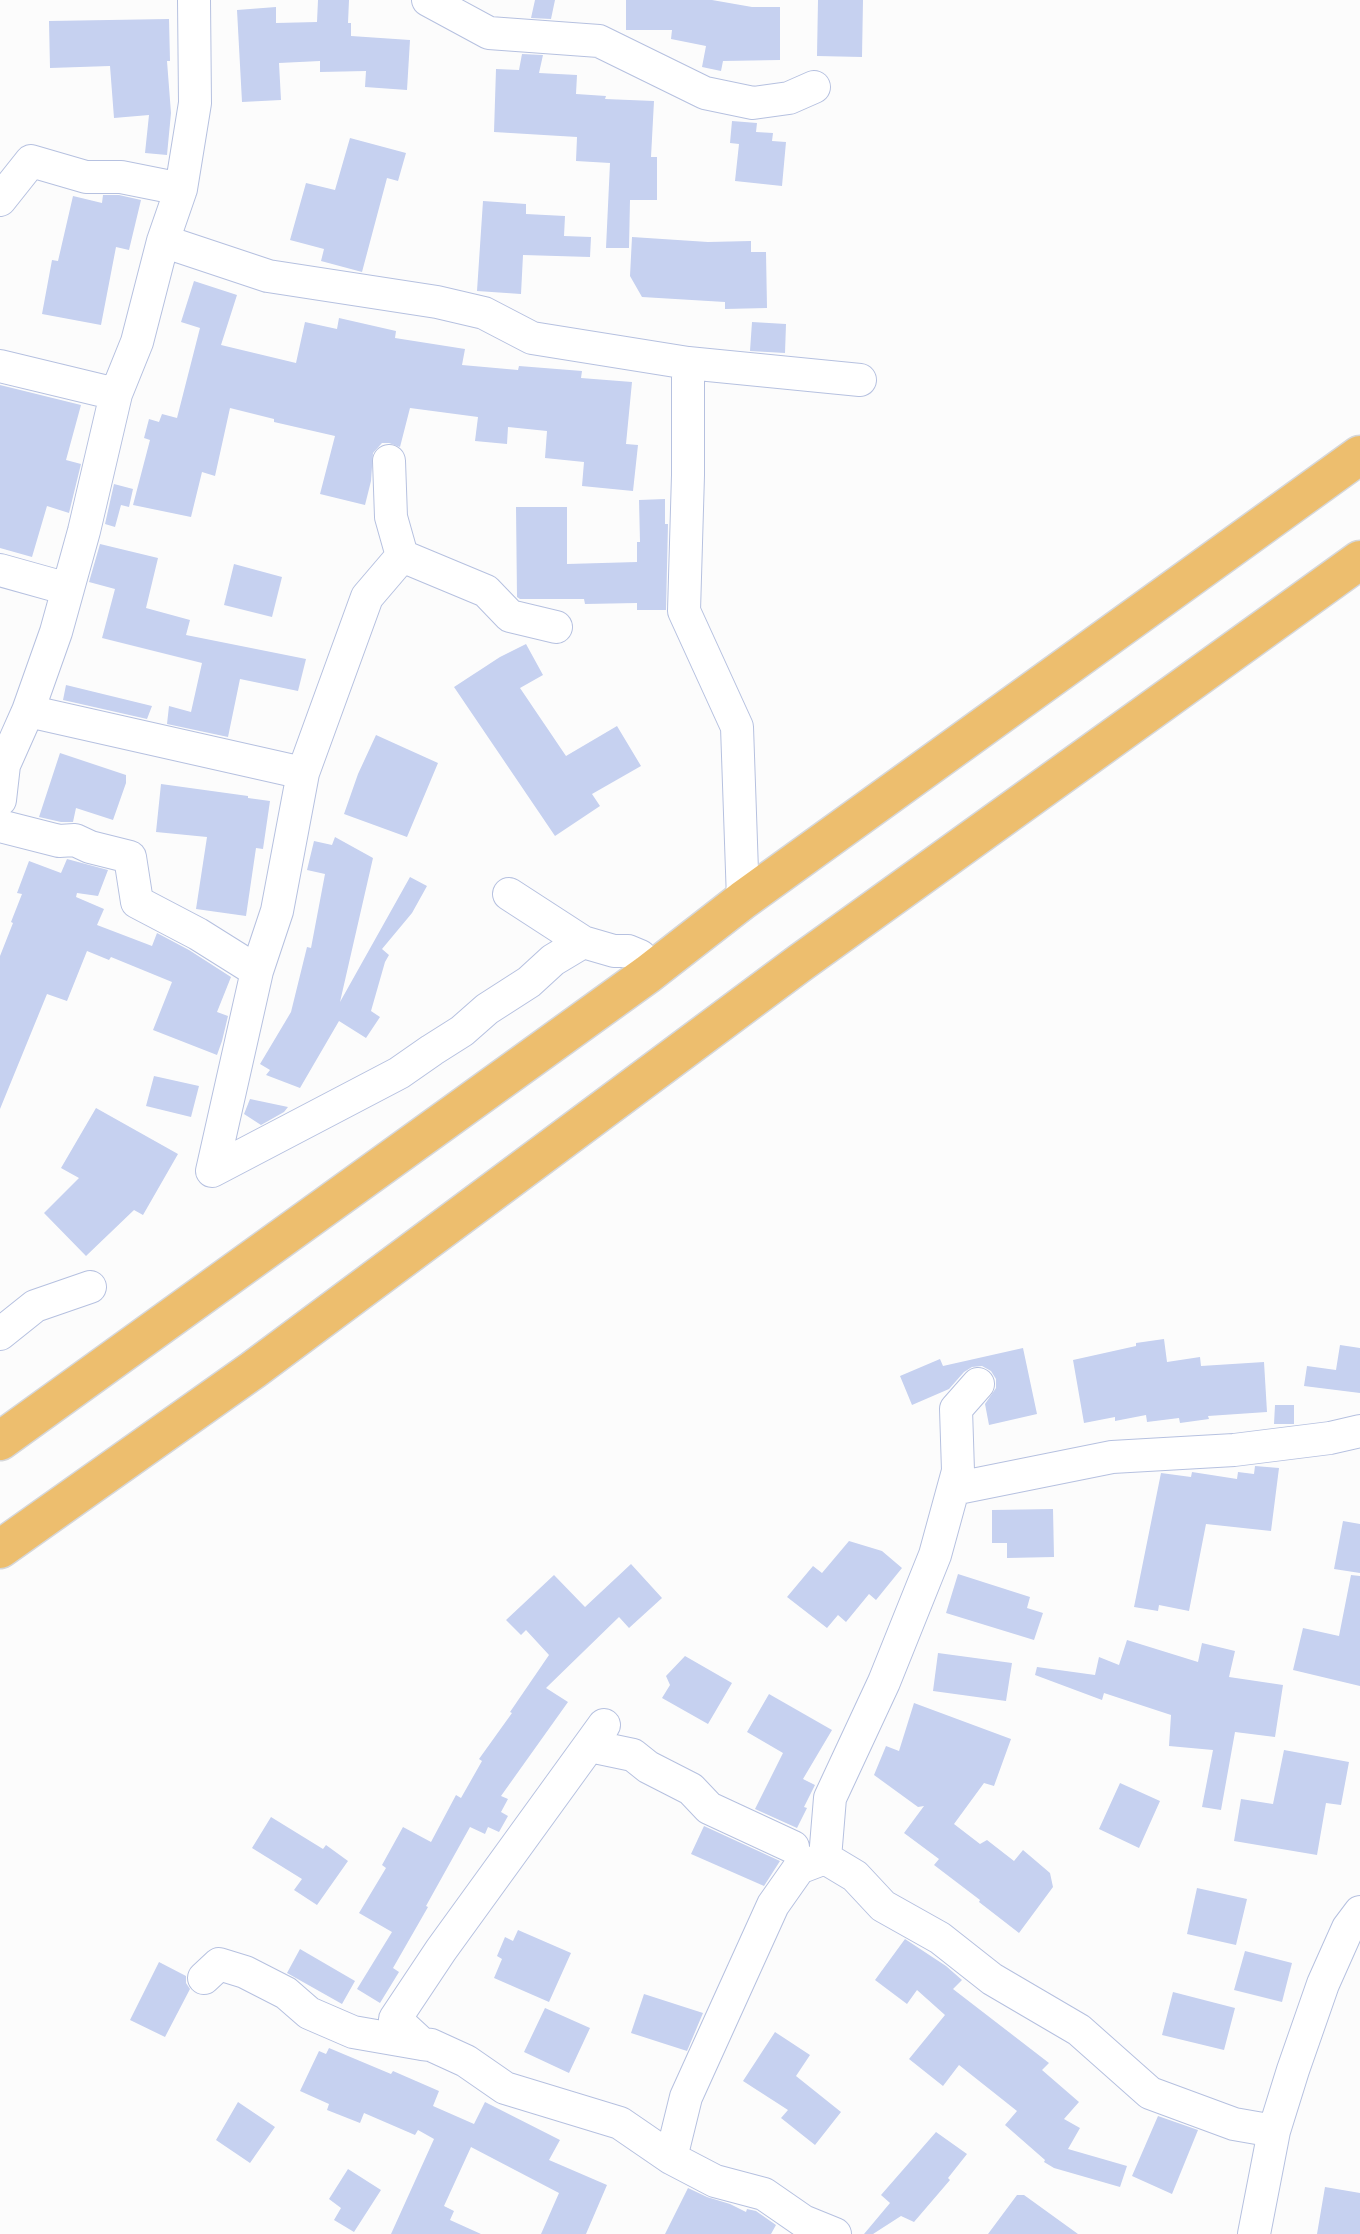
<!DOCTYPE html>
<style>
body{margin:0}
canvas{display:block;background:#fcfcfc}
</style>
<canvas width="1360" height="2234"></canvas>
<script>
const c = document.querySelector('canvas').getContext('2d');
c.lineJoin = 'round';
function fillPath(path, color) { c.fillStyle = color; c.fill(path, 'evenodd'); }
const poly = rows => new Path2D(rows.map(r => 'M' + r).join(''));
function stroke(path, color, width, dash) { c.strokeStyle = color; c.lineWidth = width; c.lineCap = dash ? 'butt' : 'round'; c.setLineDash(dash || []); c.stroke(path); }
fillPath(poly([
 [318,0,349,0,348,23,351,23,351,36,410,40,407,90,365,87,366,71,320,72,320,61,279,63,281,100,242,102,237,10,276,7,276,23,317,22],
 [535,0,555,0,551,19,531,18],
 [626,0,712,0,752,7,780,7,780,60,723,61,721,71,702,67,706,46,671,39,672,30,626,30],
 [818,0,863,0,862,57,817,56],
 [169,19,170,61,167,61,171,113,167,155,145,153,149,115,114,118,110,66,50,68,49,21],
 [522,54,543,55,539,73,577,75,576,94,606,96,605,99,654,101,651,157,657,157,657,200,630,200,629,248,606,248,610,163,576,161,577,137,494,132,496,69,519,70],
 [732,121,757,123,756,132,773,133,772,141,786,142,782,186,735,181,739,144,730,143],
 [350,138,406,153,398,181,387,178,362,272,321,261,324,249,290,240,306,183,335,190],
 [103,195,119,195,141,200,129,250,116,247,101,325,42,314,52,260,58,261,73,196,102,203],
 [483,201,526,204,526,214,565,216,564,236,591,237,590,257,523,255,521,294,477,291],
 [632,237,708,242,751,241,751,252,766,252,767,308,725,309,725,302,642,297,630,276],
 [194,281,237,295,221,345,296,363,305,322,337,329,339,318,396,331,395,338,465,349,462,365,518,370,519,366,582,371,581,378,632,382,626,444,638,445,633,491,582,486,584,462,545,458,547,431,508,427,507,444,475,441,478,417,410,408,400,447,389,443,382,443,373,453,371,481,365,505,320,494,335,436,274,422,274,419,230,408,215,476,202,472,191,517,133,505,150,440,144,438,149,419,159,422,162,414,177,418,200,328,181,322],
 [752,322,786,324,785,353,750,351],
 [0,385,81,405,66,460,81,464,69,513,47,506,32,557,0,548],
 [114,484,133,489,129,507,121,505,115,527,105,524],
 [665,499,665,524,668,524,666,610,637,610,637,603,585,604,584,599,520,599,517,597,516,507,567,507,567,564,637,562,637,542,640,542,639,500],
 [100,544,158,558,146,608,190,620,186,635,306,659,298,691,240,679,228,737,167,724,169,706,191,712,202,663,102,638,115,589,89,582],
 [234,564,282,577,272,617,224,605],
 [526,644,543,675,520,688,566,756,617,726,641,766,592,794,600,806,555,836,454,687,500,657],
 [66,685,152,706,147,719,63,700],
 [376,735,438,763,407,837,344,814,358,774],
 [60,753,126,775,126,783,113,820,76,808,73,822,61,822,39,817],
 [161,784,248,796,248,798,270,801,263,849,256,848,246,916,196,909,207,837,156,832],
 [335,837,373,858,340,1002,410,877,427,886,412,913,382,949,389,955,385,962,371,1011,380,1017,366,1038,339,1021,300,1088,266,1075,270,1070,260,1064,291,1012,307,947,311,948,325,874,307,870,314,841,332,845],
 [67,859,108,870,98,896,77,893,76,897,104,909,97,925,152,946,157,933,189,950,231,977,217,1012,228,1016,222,1041,217,1055,153,1030,172,982,111,957,109,960,87,951,67,1001,47,994,0,1109,0,956,13,923,11,922,22,894,17,893,29,861,61,873],
 [154,1076,199,1086,191,1117,146,1106],
 [250,1099,288,1107,284,1112,261,1125,244,1114],
 [96,1108,178,1154,143,1215,134,1210,86,1256,44,1213,79,1178,61,1168],
 [1164,1339,1167,1362,1200,1357,1201,1366,1264,1362,1267,1412,1208,1416,1209,1419,1180,1423,1179,1418,1147,1422,1146,1415,1115,1421,1115,1417,1084,1423,1073,1360,1136,1346,1136,1343],
 [1340,1345,1360,1348,1360,1393,1304,1386,1307,1366,1336,1370],
 [1023,1348,1037,1414,989,1425,985,1404,996,1388,996,1379,991,1371,982,1366,972,1367,964,1372,949,1389,912,1405,900,1376,940,1359,943,1366],
 [1275,1405,1294,1405,1294,1424,1274,1424],
 [1255,1466,1279,1468,1271,1531,1206,1524,1189,1611,1159,1605,1158,1611,1134,1607,1161,1473,1191,1477,1192,1472,1237,1479,1238,1472,1254,1474],
 [1053,1509,1054,1557,1007,1558,1007,1543,992,1543,992,1510],
 [1343,1521,1360,1524,1360,1573,1334,1569],
 [849,1541,882,1551,902,1568,876,1600,869,1594,846,1622,838,1615,827,1628,787,1597,813,1566,822,1573],
 [631,1564,662,1598,629,1628,619,1617,546,1688,568,1702,501,1796,508,1799,501,1812,508,1816,499,1832,488,1827,485,1834,470,1827,426,1906,428,1907,393,1968,399,1972,380,2003,357,1989,392,1932,359,1913,386,1868,382,1865,403,1827,431,1842,456,1795,461,1798,482,1761,479,1759,512,1713,510,1712,549,1655,526,1630,521,1635,506,1620,554,1575,585,1607],
 [958,1574,1030,1597,1027,1608,1043,1613,1034,1640,946,1613],
 [1351,1575,1360,1576,1360,1686,1293,1670,1303,1628,1339,1636],
 [1127,1640,1198,1662,1202,1643,1235,1651,1229,1677,1283,1685,1275,1737,1235,1732,1221,1810,1202,1807,1213,1750,1169,1746,1171,1715,1104,1693,1102,1700,1035,1675,1037,1667,1095,1675,1099,1657,1119,1665],
 [938,1653,1012,1663,1006,1701,933,1691],
 [685,1656,732,1683,708,1724,662,1698,670,1685,666,1676],
 [769,1694,832,1730,803,1779,815,1785,804,1807,807,1808,797,1828,755,1809,783,1753,747,1732],
 [914,1703,1011,1739,994,1786,984,1783,954,1824,980,1844,987,1840,1014,1861,1023,1850,1050,1873,1053,1887,1019,1933,979,1902,980,1900,934,1865,939,1859,904,1833,924,1806,918,1807,874,1775,886,1746,899,1751],
 [1284,1750,1349,1762,1341,1805,1326,1803,1317,1855,1234,1841,1241,1799,1273,1804],
 [1120,1783,1160,1801,1139,1848,1099,1829],
 [271,1817,323,1849,326,1845,348,1861,317,1905,294,1890,302,1879,252,1848],
 [704,1826,780,1861,764,1886,691,1854],
 [1197,1888,1247,1899,1236,1945,1187,1934],
 [518,1930,571,1953,549,2002,494,1978,502,1959,497,1956,505,1937,513,1941],
 [905,1939,946,1966,962,1980,953,1989,1049,2063,1042,2070,1079,2102,1064,2119,1080,2128,1068,2149,1127,2166,1120,2187,1054,2168,1044,2162,1045,2160,1005,2125,1017,2111,959,2065,943,2086,909,2059,945,2015,917,1990,907,2004,875,1980],
 [300,1949,355,1981,342,2004,287,1973],
 [1245,1951,1292,1963,1282,2002,1234,1990],
 [159,1962,186,1976,186,1983,190,1989,165,2037,130,2020],
 [1173,1992,1235,2008,1224,2050,1162,2035],
 [644,1994,703,2013,687,2051,631,2033],
 [545,2008,590,2028,569,2073,524,2052],
 [775,2032,810,2055,796,2076,841,2112,815,2145,781,2118,788,2110,743,2081],
 [329,2048,391,2074,393,2071,439,2091,433,2106,474,2124,485,2102,560,2140,549,2160,607,2185,586,2234,541,2234,559,2193,471,2147,444,2206,454,2211,450,2220,481,2234,391,2234,434,2139,418,2130,415,2135,364,2113,360,2123,327,2110,329,2104,300,2091,319,2051,326,2054],
 [238,2102,275,2127,250,2163,216,2140],
 [1158,2116,1198,2130,1172,2194,1132,2176],
 [936,2132,967,2154,948,2178,950,2180,914,2222,901,2216,873,2234,864,2234,890,2203,881,2195],
 [348,2169,381,2190,354,2232,334,2220,341,2208,329,2199],
 [1325,2187,1360,2193,1360,2234,1317,2234],
 [688,2188,707,2197,730,2204,746,2212,747,2209,756,2211,776,2225,771,2234,665,2234],
 [1017,2195,1024,2195,1078,2234,988,2234]
]), '#c6d1f0');
const minor = poly([
 [428,0,489,33,599,41,705,93,753,103,789,98,814,87],
 [0,200,31,161,86,177,121,177,181,189],
 [163,241,268,276,437,302,484,313,532,338,688,363,688,475,684,611,737,727,743,900],
 [688,363,860,380],
 [0,366,116,394],
 [402,556,486,591,510,616,556,627],
 [0,570,68,589],
 [303,773,367,597,402,556,391,517,389,461],
 [0,800,4,765,28,711,56,632,84,531,116,394,137,342,163,241,181,189,195,103,194,0],
 [0,826,59,841,75,840,90,847,130,857,137,902,198,934,257,971,277,911,303,773,28,711],
 [509,894,583,942],
 [257,971,212,1171,399,1073,432,1050,462,1031,487,1009,529,982,553,960,583,942,614,951,628,951,640,956,648,974],
 [0,1334,35,1306,90,1287],
 [953,1489,1112,1457,1234,1450,1330,1438,1360,1431],
 [604,1725,441,1950,395,2019,422,2044,431,2045,466,2061,505,2088,620,2123,671,2158,715,2181,764,2194,803,2221,835,2234],
 [590,1746,633,1755,648,1767,691,1789,709,1808,793,1847],
 [825,1858,830,1798,884,1682,935,1555,958,1471,956,1409,978,1384],
 [204,1978,219,1964,245,1972,286,1993,309,2013,353,2032,422,2044],
 [671,2158,686,2097,773,1905,799,1868,825,1858,855,1876,883,1906,940,1938,992,1979,1079,2030,1150,2093,1234,2124,1274,2131],
 [1254,2234,1274,2131,1293,2070,1323,1984,1348,1928,1360,1912]
]);
const highway = poly([
 [0,1441,648,974,743,900,1360,455],
 [0,1549,253,1370,800,963,1360,560]
]);
stroke(minor, '#b6c1e0', 34);
stroke(highway, '#d6d7d9', 41);
stroke(minor, '#fff', 32);
stroke(highway, '#edbe6e', 38);
</script>
